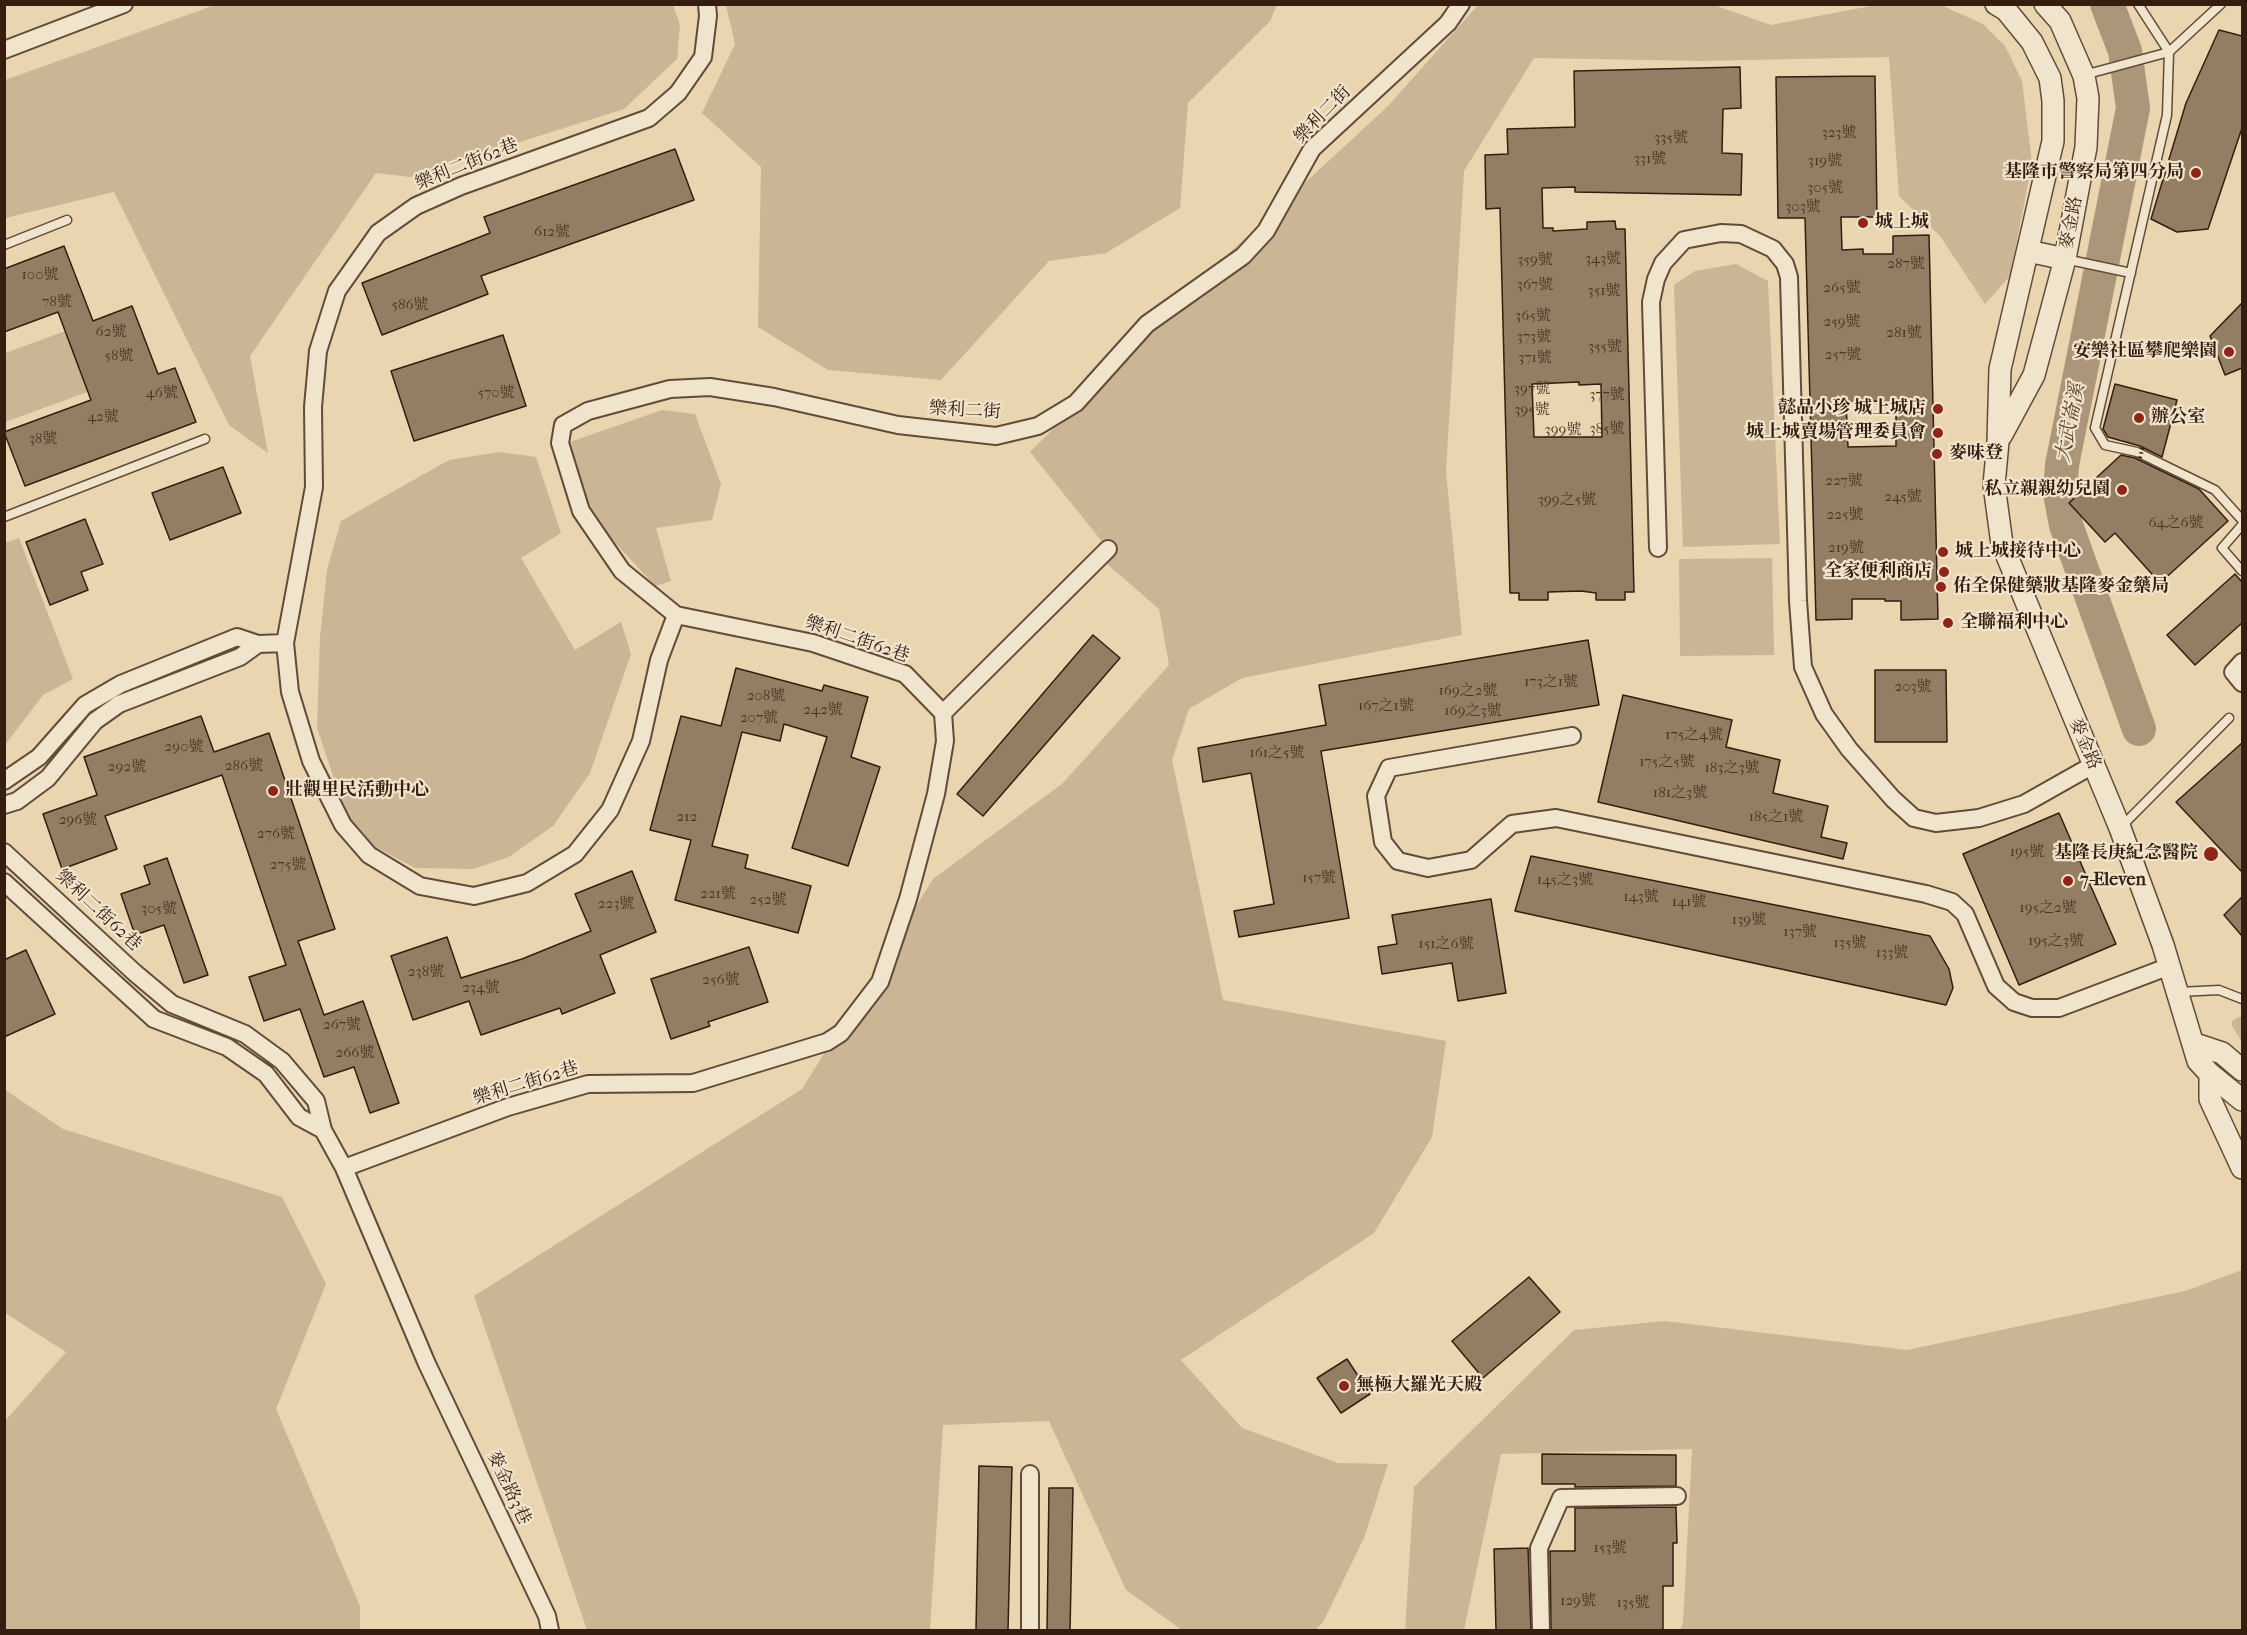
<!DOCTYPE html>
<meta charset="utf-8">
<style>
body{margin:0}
#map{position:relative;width:2247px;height:1635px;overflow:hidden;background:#e9d5b0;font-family:"IM FELL French Canon",serif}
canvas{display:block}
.frame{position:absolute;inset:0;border:6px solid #351d10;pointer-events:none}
</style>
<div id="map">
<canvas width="2247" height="1635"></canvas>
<div class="frame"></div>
</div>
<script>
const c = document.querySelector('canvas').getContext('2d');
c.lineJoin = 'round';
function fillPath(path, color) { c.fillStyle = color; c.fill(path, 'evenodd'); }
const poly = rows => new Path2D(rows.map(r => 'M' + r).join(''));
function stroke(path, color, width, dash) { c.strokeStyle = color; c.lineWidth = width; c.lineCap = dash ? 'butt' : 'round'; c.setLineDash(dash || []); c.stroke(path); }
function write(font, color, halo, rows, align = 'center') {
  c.font = font + ' "IM FELL French Canon","Noto Serif TC",serif'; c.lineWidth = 4.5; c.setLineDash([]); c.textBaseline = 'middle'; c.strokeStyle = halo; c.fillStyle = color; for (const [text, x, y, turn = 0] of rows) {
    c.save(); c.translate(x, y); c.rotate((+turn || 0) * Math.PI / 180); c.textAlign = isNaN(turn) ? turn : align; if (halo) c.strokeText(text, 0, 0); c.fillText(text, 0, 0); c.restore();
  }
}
fillPath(poly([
 [673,5,680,25,677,59,624,109,410,177,376,173,250,356,268,453,229,425,114,192,5,218,5,80,215,5],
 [726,5,726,4,1277,5,1270,21,1188,103,1180,208,1106,253,1049,261,941,380,828,370,758,327,761,167,702,113,735,44],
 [1478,5,1714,5,1771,25,1876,5,1941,5,1983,24,2005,46,2022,81,2032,163,2010,276,1985,304,1940,236,1899,196,1889,57,1703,61,1534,58,1464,171,1446,472,1462,635,1242,678,1189,709,1172,760,1223,1000,1446,1041,1432,1137,1374,1233,1181,1360,1242,1428,1338,1463,1388,1464,1364,1538,1323,1622,1315,1630,1182,1630,1126,1590,1049,1421,943,1425,930,1630,587,1630,474,1296,802,1089,933,879,1063,783,1169,665,1159,609,1106,563,1108,549,1030,452,1212,269,1388,106],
 [1736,264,1768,281,1780,544,1683,547,1674,285,1695,271],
 [82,325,107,385,5,422,5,353],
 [662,410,695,414,721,484,712,520,656,528,671,581,655,586,599,525,574,477,567,443],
 [499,452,536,457,561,533,521,558,575,650,621,622,631,654,590,773,553,826,509,857,473,869,415,868,353,835,317,728,320,637,327,570,341,521,449,460],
 [19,538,73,679,43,695,5,745,5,543],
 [1772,558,1774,655,1680,656,1679,559],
 [2239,1017,2242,1017,2242,1042,2232,1026,2232,1021],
 [4,1089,63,1129,282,1197,326,1284,276,1409,360,1606,360,1630,5,1630,5,1421,66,1352,5,1313],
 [2242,1270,2242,1630,1680,1630,1683,1623,1692,1449,1501,1454,1464,1630,1405,1630,1414,1487,1574,1330,1665,1321,1907,1350,2185,1291]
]), '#cab695');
stroke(poly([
 [2107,4,2125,51,2133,108,2062,465,2060,493,2066,525,2139,729]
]), '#ac967a', 34);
const building = poly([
 [2219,30,2242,36,2242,128,2208,229,2177,232,2151,219,2186,103,2219,30],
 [1740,67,1741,108,1723,109,1722,153,1742,154,1741,195,1575,192,1575,187,1542,188,1543,228,1553,228,1553,231,1587,229,1587,222,1615,221,1616,229,1625,229,1634,592,1625,592,1625,600,1596,600,1596,593,1581,591,1548,592,1548,600,1519,600,1519,593,1510,593,1500,208,1486,209,1485,155,1508,154,1507,129,1575,127,1574,71,1740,67],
 [1579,382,1579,385,1601,384,1602,437,1534,437,1532,384,1579,382],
 [1875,76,1877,217,1841,217,1842,250,1863,249,1863,254,1893,254,1893,236,1929,235,1938,619,1901,620,1901,601,1885,601,1885,599,1852,599,1852,619,1816,620,1805,218,1778,218,1776,77,1875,76],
 [1880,401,1880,407,1896,406,1896,446,1848,447,1846,402,1880,401],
 [675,149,694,200,481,276,488,294,382,335,362,283,490,233,484,217,675,149],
 [64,246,93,321,132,306,158,374,175,368,196,422,25,486,4,432,91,400,58,312,4,332,4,269,64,246],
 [2242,303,2242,368,2225,375,2210,336,2242,303],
 [503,335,526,406,414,441,391,371,503,335],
 [2115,384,2177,400,2162,457,2140,446,2108,437,2103,429,2115,384],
 [2121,455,2135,458,2199,489,2228,521,2160,583,2115,533,2105,542,2069,503,2121,455],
 [223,467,241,513,170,540,152,493,223,467],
 [85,519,103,564,81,572,88,590,50,605,26,542,85,519],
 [2235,574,2242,582,2242,623,2195,665,2167,635,2235,574],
 [1093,635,1120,658,983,816,957,794,1093,635],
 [1588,640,1599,705,1321,751,1349,918,1239,937,1234,911,1274,904,1251,773,1203,782,1198,748,1326,725,1319,685,1588,640],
 [736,668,822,691,824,685,868,697,851,757,880,767,848,866,792,848,827,737,784,724,780,741,742,732,712,846,748,855,745,868,811,886,798,933,675,900,691,840,650,830,681,716,721,726,736,668],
 [1875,670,1946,670,1947,742,1875,742,1875,670],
 [1623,695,1732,720,1726,747,1780,760,1773,793,1828,806,1821,837,1847,843,1843,859,1598,802,1623,695],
 [201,716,214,752,269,733,335,929,298,941,324,1015,363,1001,399,1103,370,1113,354,1067,324,1077,300,1009,264,1021,249,977,286,965,222,775,105,816,117,849,62,869,43,814,97,795,84,757,201,716],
 [2242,743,2242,872,2176,802,2242,743],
 [2059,813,2116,944,2019,985,1963,854,2059,813],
 [1531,856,1930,936,1949,969,1953,988,1946,1005,1515,911,1531,856],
 [167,858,208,975,184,983,164,925,135,935,121,894,150,884,144,866,167,858],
 [632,871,656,932,600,955,615,993,562,1014,560,1008,481,1035,469,1001,413,1020,391,956,447,937,461,978,522,959,591,931,575,894,632,871],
 [2242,897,2242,936,2224,915,2242,897],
 [1491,899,1506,993,1458,1001,1452,963,1382,974,1378,947,1397,944,1392,915,1491,899],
 [749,947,768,1002,708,1022,710,1026,671,1039,651,979,749,947],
 [26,950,55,1014,4,1037,4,960,26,950],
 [1529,1277,1560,1312,1483,1378,1452,1341,1529,1277],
 [1347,1359,1370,1394,1341,1413,1317,1378,1347,1359],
 [1542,1454,1676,1455,1676,1486,1575,1487,1575,1484,1542,1484,1542,1454],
 [979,1466,1012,1467,1008,1630,976,1630,979,1466],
 [1049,1488,1073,1488,1070,1630,1047,1630,1049,1488],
 [1676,1507,1677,1543,1673,1543,1673,1586,1663,1586,1663,1630,1551,1630,1550,1551,1575,1551,1575,1508,1676,1507],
 [1528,1548,1531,1630,1496,1630,1494,1549,1528,1548]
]);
fillPath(building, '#937d63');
stroke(building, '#351d10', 1.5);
const service = poly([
 [2138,4,2169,52,2167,115,2095,428,2105,445,2137,452,2215,490,2242,520],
 [2084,75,2169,52,2221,4],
 [4,245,67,220],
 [2065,259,2131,273],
 [4,517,205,439],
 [2242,525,2222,548,2242,571],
 [2122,826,2229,718],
 [2179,992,2219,990,2242,999]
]);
const minor = poly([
 [4,50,124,4],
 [1658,548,1651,302,1656,279,1663,263,1684,240,1721,233,1741,234,1773,249,1785,264,1789,277,1798,601,1803,667,1824,714,1849,749,1893,799,1914,818,1936,823,1979,818,2024,804,2093,765],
 [676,615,659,660,641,741,610,810,575,854,527,883,474,896,420,886,369,855,343,825,311,761,290,692,285,643,314,487,313,407,318,351,337,291,378,233,416,206,461,186,649,118,678,93,703,57,708,16,707,4],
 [2242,662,2233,672,2242,683],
 [943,713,1108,549],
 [1572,736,1389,768,1376,796,1383,842,1398,861,1428,868,1471,860,1512,824,1556,818,1926,894,1952,902,1965,914,1996,986,2014,1002,2032,1008,2059,1008,2170,966],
 [4,781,39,757,85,705,121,684,237,637,258,644,285,643],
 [4,805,17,801,48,778,95,721,119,704,240,657,258,644],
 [4,852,135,973,172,1004,245,1034,282,1061,316,1101,323,1130,344,1168,427,1364,547,1616,550,1630],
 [4,882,154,1019,227,1047,266,1074,299,1117,323,1130],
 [344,1168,508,1107,588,1084,693,1083,827,1042,841,1033,880,982,908,899,936,794,945,741,943,713,905,674,813,643,676,615,622,571,581,511,560,443,563,425,588,411,670,389,710,387,774,397,898,425,996,436,1038,426,1076,403,1147,324,1243,256,1266,231,1312,149,1448,23,1461,4],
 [1030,1630,1030,1474],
 [1541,1630,1539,1548,1561,1498,1677,1496]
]);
const tertiary = poly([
 [1996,4,2006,10,2032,42,2050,78,2053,101,2053,141,2000,369,1998,442,1994,485,2002,544,2120,828,2163,945,2198,1061,2210,1074,2242,1100],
 [2028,251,2065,259],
 [2001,436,2034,375,2065,259,2086,147,2088,98,2084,76,2060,21,2045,4],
 [2195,1044,2222,1053,2242,1070],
 [2210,1074,2210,1099,2242,1168]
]);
stroke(service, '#624b38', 11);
stroke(minor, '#624b38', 20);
stroke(tertiary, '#624b38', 24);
stroke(service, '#f1e4cc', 8);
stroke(minor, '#f1e4cc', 16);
stroke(tertiary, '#f1e4cc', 21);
stroke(poly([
 [2140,458,2143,446]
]), '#351d10', 4, [1.5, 3]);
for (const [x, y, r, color] of [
 [2196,173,6,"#8f2418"],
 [1863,223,6,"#8f2418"],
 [2229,352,6,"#8f2418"],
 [1938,409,6,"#8f2418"],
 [2139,418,6,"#8f2418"],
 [1938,433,6,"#8f2418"],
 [1937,454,6,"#8f2418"],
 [2122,490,6,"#8f2418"],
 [1943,552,6,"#8f2418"],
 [1944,572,6,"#8f2418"],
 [1941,587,6,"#8f2418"],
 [1948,623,6,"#8f2418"],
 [273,791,6,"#8f2418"],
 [2211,854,8,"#8f2418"],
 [2068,881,6,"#8f2418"],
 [1344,1386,6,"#8f2418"]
]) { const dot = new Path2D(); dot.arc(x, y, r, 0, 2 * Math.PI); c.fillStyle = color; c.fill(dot); stroke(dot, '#f1e4cc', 2); }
write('15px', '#4c3525', null, [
 ["323號",1839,133],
 ["335號",1671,138],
 ["331號",1650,159],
 ["319號",1825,161],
 ["305號",1825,188],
 ["303號",1803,207],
 ["612號",552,232],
 ["343號",1603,259],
 ["359號",1535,260],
 ["287號",1906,264],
 ["100號",40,275],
 ["367號",1535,285],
 ["265號",1842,288],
 ["351號",1604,291],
 ["78號",57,302],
 ["586號",410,305],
 ["365號",1533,316],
 ["259號",1842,322],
 ["62號",111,332],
 ["281號",1904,333],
 ["373號",1534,337],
 ["355號",1605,347],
 ["257號",1843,355],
 ["58號",119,356],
 ["371號",1535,358],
 ["397號",1532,389],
 ["46號",162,393],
 ["570號",496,393],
 ["377號",1607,395],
 ["395號",1532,410],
 ["42號",103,417],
 ["385號",1607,429],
 ["399號",1563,430],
 ["38號",43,439],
 ["227號",1844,481],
 ["245號",1903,497],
 ["399之5號",1567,500],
 ["225號",1845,515],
 ["64之6號",2176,523],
 ["219號",1846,548],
 ["173之1號",1551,682],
 ["203號",1913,687],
 ["169之2號",1468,691],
 ["208號",766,696],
 ["167之1號",1386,706],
 ["242號",823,710],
 ["169之3號",1473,711],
 ["207號",759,718],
 ["175之4號",1694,735],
 ["290號",184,747],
 ["161之5號",1277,753],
 ["175之5號",1667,762],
 ["286號",244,766],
 ["292號",127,767],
 ["183之3號",1732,768],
 ["181之3號",1680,793],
 ["212",687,817],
 ["185之1號",1776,817],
 ["296號",78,820],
 ["276號",276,834],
 ["195號",2027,852],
 ["275號",288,865],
 ["157號",1319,878],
 ["145之3號",1565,880],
 ["221號",718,894],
 ["143號",1641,897],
 ["252號",768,900],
 ["141號",1689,902],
 ["223號",616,904],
 ["195之2號",2048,908],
 ["305號",159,909],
 ["139號",1749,920],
 ["137號",1800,932],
 ["195之3號",2056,941],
 ["135號",1850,943],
 ["151之6號",1446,944],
 ["133號",1892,953],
 ["238號",426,972],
 ["256號",721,980],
 ["234號",481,988],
 ["267號",342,1025],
 ["266號",355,1053],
 ["153號",1610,1548],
 ["129號",1578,1601],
 ["135號",1633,1603]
]);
write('18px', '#351d10', '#f1e4cc', [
 ["樂利二街",1323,115,-46],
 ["樂利二街62巷",467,165,-22],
 ["麥金路",2072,223,-79],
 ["樂利二街",965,411,3],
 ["樂利二街62巷",857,640,19],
 ["麥金路",2084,744,67],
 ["樂利二街62巷",98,911,43],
 ["樂利二街62巷",526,1084,-17],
 ["麥金路3巷",508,1488,65]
]);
write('bold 18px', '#351d10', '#f1e4cc', [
 ["基隆市警察局第四分局",2184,173,"right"],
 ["城上城",1875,223],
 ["安樂社區攀爬樂園",2217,352,"right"],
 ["懿品小珍 城上城店",1926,409,"right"],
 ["辦公室",2151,418],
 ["城上城賣場管理委員會",1926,433,"right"],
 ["麥味登",1949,454],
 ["私立親親幼兒園",2110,490,"right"],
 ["城上城接待中心",1955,552],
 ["全家便利商店",1932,572,"right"],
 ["佑全保健藥妝基隆麥金藥局",1953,587],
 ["全聯福利中心",1960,623],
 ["壯觀里民活動中心",285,791],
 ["基隆長庚紀念醫院",2198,854,"right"],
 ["7-Eleven",2080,881],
 ["無極大羅光天殿",1356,1386]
], 'left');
write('italic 20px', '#5f4735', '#f1e4cc', [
 ["大武崙溪",2071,423,-79]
]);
</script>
